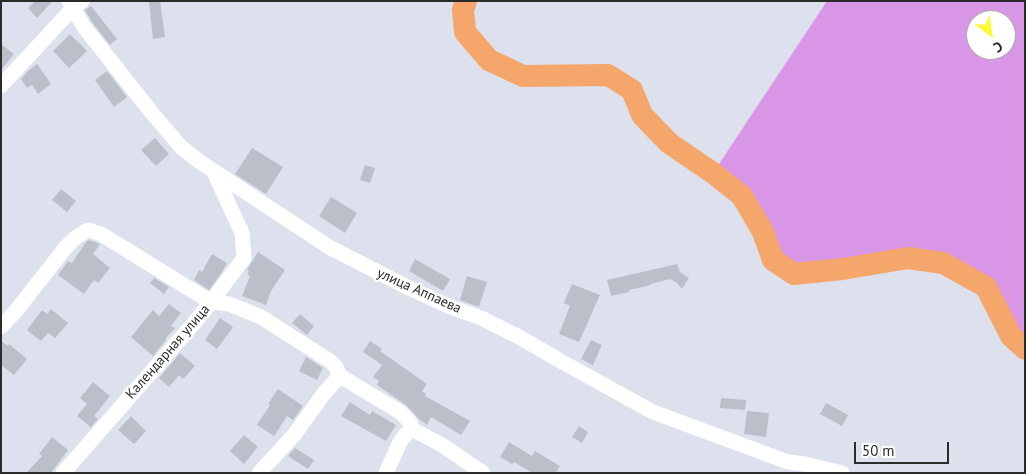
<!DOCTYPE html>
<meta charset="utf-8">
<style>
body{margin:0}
#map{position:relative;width:1026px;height:474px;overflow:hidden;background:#dde1ee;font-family:"PT Sans",sans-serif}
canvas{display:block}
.frame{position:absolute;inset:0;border:2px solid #2b2b2b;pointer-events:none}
.north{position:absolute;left:966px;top:10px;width:50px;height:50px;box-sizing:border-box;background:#fff;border:1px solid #aaa;border-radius:50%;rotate:150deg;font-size:14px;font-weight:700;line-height:20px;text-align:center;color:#2b2b2b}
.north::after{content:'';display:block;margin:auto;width:18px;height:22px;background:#fffa39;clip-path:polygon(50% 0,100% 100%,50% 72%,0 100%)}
.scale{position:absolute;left:854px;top:442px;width:95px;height:22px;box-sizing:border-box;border:2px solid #2b2b2b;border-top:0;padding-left:6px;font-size:15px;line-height:18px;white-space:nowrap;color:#2b2b2b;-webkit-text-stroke:4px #fff;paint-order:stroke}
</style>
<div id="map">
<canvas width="1026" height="474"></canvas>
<div class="frame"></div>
<div class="north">С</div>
<div class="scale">50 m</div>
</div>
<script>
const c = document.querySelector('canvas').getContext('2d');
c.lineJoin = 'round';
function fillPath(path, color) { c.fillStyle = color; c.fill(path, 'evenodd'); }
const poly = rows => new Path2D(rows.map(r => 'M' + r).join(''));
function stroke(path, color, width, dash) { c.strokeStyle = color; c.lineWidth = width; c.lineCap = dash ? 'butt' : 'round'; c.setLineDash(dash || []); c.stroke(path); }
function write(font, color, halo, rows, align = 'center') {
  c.font = font + ' "PT Sans",sans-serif'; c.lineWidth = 4.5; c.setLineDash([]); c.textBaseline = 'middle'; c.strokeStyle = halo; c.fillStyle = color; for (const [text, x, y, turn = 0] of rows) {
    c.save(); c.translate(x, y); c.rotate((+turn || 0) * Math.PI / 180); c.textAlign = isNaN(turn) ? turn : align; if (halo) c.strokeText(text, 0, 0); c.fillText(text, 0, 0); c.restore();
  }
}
fillPath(poly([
 [827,1,1025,1,1025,349,1011,336,986,287,943,263,908,258,843,269,794,274,773,260,763,232,742,196,713,173],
 [976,20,1006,20,1006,50,976,50]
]), '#d996e7');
stroke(poly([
 [466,1,463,10,465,32,489,60,523,76,608,75,632,90,642,115,669,143,713,173,742,196,763,232,773,260,794,274,843,269,908,258,943,263,986,287,1011,336,1025,349]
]), '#f5a66b', 22);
fillPath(poly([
 [35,1,53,1,37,18,28,8],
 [149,1,160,1,165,37,153,39],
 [91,6,117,39,110,45,92,22,85,10],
 [70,34,87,51,69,68,53,51],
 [1,44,14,54,1,70],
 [37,64,51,84,38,94,32,85,27,88,21,79,28,71],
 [107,71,127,97,114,107,95,80],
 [155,138,169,154,156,166,141,150],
 [252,148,283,167,266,194,235,174],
 [365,165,375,168,370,183,360,180],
 [61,189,76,201,67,212,52,200],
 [331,197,357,213,345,233,319,216],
 [89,240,100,244,93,254,110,268,98,283,94,280,84,294,58,275,68,261,72,263,86,242],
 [258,252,285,270,271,291,266,305,242,296,250,276,247,274,249,271,247,270],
 [212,254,227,263,222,272,209,290,194,280,199,270,202,272],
 [415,259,450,279,443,291,409,271],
 [677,264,680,272,689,278,682,289,677,283,670,279,651,284,651,285,629,290,629,292,611,296,607,280],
 [467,276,487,282,479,307,460,300],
 [154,278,169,287,164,294,150,283],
 [572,284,600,295,579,342,559,334,570,306,564,303],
 [169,304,181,313,171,326,175,328,165,339,166,340,153,356,131,337,153,310,159,316],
 [51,309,68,323,55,338,48,333,41,341,27,330,42,310,47,314],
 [300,314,314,326,307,335,292,323],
 [220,318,233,327,217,349,205,340],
 [591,340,602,345,593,365,581,359],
 [1,341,8,346,9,344,27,359,14,375,1,365],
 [370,341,382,349,380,351,427,384,422,391,426,394,425,396,470,421,461,435,431,417,427,425,418,418,406,405,377,385,379,381,373,377,382,365,363,352],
 [180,353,195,366,183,379,179,375,169,387,159,378],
 [306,357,323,368,317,380,299,371],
 [93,382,110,396,94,416,98,419,91,427,77,416,87,404,80,398],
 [278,389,303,406,293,420,287,416,274,436,257,425,270,405,268,404],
 [721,398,746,400,745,410,720,408],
 [350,402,370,415,372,411,396,425,386,441,341,416],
 [826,403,848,415,842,426,820,414],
 [747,411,769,413,766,437,744,434],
 [131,416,146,431,134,444,118,430],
 [579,426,588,432,582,443,572,437],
 [244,435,258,447,244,464,230,451],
 [52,437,68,450,51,473,26,473,42,456,39,454],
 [509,442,532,456,535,451,560,466,556,473,533,473,514,462,512,464,500,457],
 [295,448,314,460,308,469,288,456]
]), '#bbbfc9');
stroke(poly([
 [69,1,84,27,152,113,181,147,200,162,329,247,409,288,448,306,481,318,521,338,564,363,653,412,788,462,805,464,842,473],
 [1,86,73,8,82,1],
 [1,327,15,312,66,247,75,238,86,231,89,230,101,234,211,302,244,258,242,233,214,172],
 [412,429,442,445,483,473],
 [63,473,195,322,211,302,229,304,261,317,330,361,336,367,340,376],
 [259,473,294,435,325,392,340,376,400,412,410,422,412,429],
 [386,473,400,442,406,434,412,429]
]), '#fff', 15);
write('14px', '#2b2b2b', '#fff', [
 ["улица Аппаева",419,291,24],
 ["Календарная улица",168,352,-49]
]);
</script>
